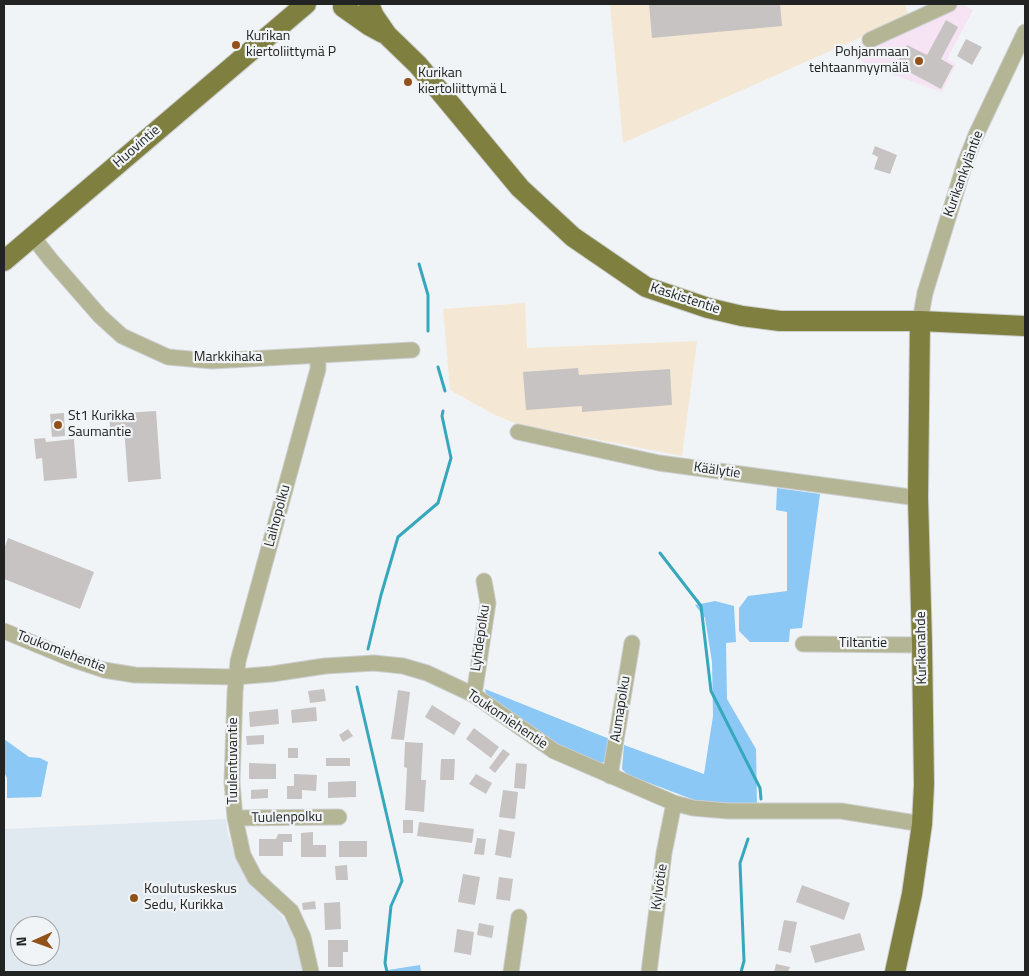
<!DOCTYPE html>
<meta charset="utf-8">
<style>
body{margin:0}
#map{position:relative;width:1029px;height:976px;overflow:hidden;background:#f1f4f6;font-family:"Titillium Web",sans-serif}
canvas{display:block}
.frame{position:absolute;inset:0;border:5px solid #222323;pointer-events:none}
.north{position:absolute;left:10px;top:916px;width:50px;height:50px;box-sizing:border-box;background:#f1f4f6;border:1px solid #9ea0a2;border-radius:50%;rotate:268deg;font-size:14px;font-weight:700;line-height:20px;text-align:center;color:#222323}
.north::after{content:'';display:block;margin:auto;width:18px;height:22px;background:#915119;clip-path:polygon(50% 0,100% 100%,50% 72%,0 100%)}
</style>
<div id="map">
<canvas width="1029" height="976"></canvas>
<div class="frame"></div>
<div class="north">N</div>
</div>
<script>
const c = document.querySelector('canvas').getContext('2d');
c.lineJoin = 'round';
function fillPath(path, color) { c.fillStyle = color; c.fill(path, 'evenodd'); }
const poly = rows => new Path2D(rows.map(r => 'M' + r).join(''));
function stroke(path, color, width, dash) { c.strokeStyle = color; c.lineWidth = width; c.lineCap = dash ? 'butt' : 'round'; c.setLineDash(dash || []); c.stroke(path); }
function write(font, color, halo, rows, align = 'center') {
  c.font = font + ' "Titillium Web",sans-serif'; c.lineWidth = 4.5; c.setLineDash([]); c.textBaseline = 'middle'; c.strokeStyle = halo; c.fillStyle = color; for (const [text, x, y, turn = 0] of rows) {
    c.save(); c.translate(x, y); c.rotate((+turn || 0) * Math.PI / 180); c.textAlign = isNaN(turn) ? turn : align; if (halo) c.strokeText(text, 0, 0); c.fillText(text, 0, 0); c.restore();
  }
}
fillPath(poly([
 [958,4,963,4,973,10,947,59,956,64,942,92,891,74,878,74,860,59,862,37,909,17,910,25]
]), '#f6e3f4');
fillPath(poly([
 [610,4,905,4,909,16,623,143],
 [525,303,527,348,697,341,682,456,517,424,493,414,450,390,443,309]
]), '#f4e8d4');
fillPath(poly([
 [226,819,228,834,237,862,252,887,277,910,294,933,304,972,4,972,4,829],
 [20,926,50,926,50,956,20,956]
]), '#e0e9f0');
fillPath(poly([
 [777,488,820,494,802,628,790,629,789,642,750,642,739,631,739,608,748,596,787,591,787,512,776,510],
 [715,601,734,606,736,642,726,643,727,699,756,749,757,805,697,801,628,775,622,769,624,745,704,774,713,716,712,662,705,618,695,605],
 [485,689,612,740,607,759,600,765,576,754,556,744,486,696],
 [4,739,29,757,40,758,48,762,41,797,7,798,7,778,4,772],
 [420,965,421,972,388,972,388,970]
]), '#8bc8f5');
stroke(poly([
 [419,264,428,295,428,331],
 [438,367,445,391],
 [660,553,701,606,711,691,760,788,761,799],
 [368,649,381,595,398,537,438,503,451,458,442,416,443,411],
 [357,687,402,881,391,906,385,963,387,972],
 [741,972,744,961,740,863,748,839]
]), '#36a7bc', 3);
fillPath(poly([
 [649,4,780,4,782,26,652,38],
 [946,20,958,27,941,59,953,66,941,89,896,65,907,45,927,55],
 [966,39,982,47,972,65,957,56],
 [875,146,897,155,890,174,874,169,878,157,872,154],
 [578,368,579,375,670,369,672,405,582,412,582,406,526,410,523,372],
 [156,411,161,479,128,482,124,426,110,427,109,414],
 [64,413,65,436,52,437,50,414],
 [45,438,46,442,74,439,77,478,44,481,42,458,36,459,34,439],
 [8,538,94,572,80,609,4,579,4,549],
 [324,689,326,701,310,703,308,691],
 [398,690,410,692,404,740,391,739],
 [432,705,461,723,454,735,425,717],
 [316,707,317,721,292,723,291,710],
 [278,709,279,724,250,727,249,712],
 [474,728,499,747,491,758,466,739],
 [348,729,353,736,343,742,339,735],
 [264,735,264,744,247,745,246,736],
 [405,742,423,743,421,780,426,780,424,812,405,810,407,768,404,767],
 [288,748,298,748,298,758,288,758],
 [503,749,510,754,495,773,489,768],
 [326,758,350,758,350,766,326,766],
 [441,759,455,759,454,780,440,780],
 [249,763,276,764,276,779,249,779],
 [516,763,527,764,525,789,514,788],
 [294,774,317,775,316,791,302,790,302,799,287,799,287,786,294,786],
 [476,774,492,783,486,794,469,784],
 [356,781,356,797,328,798,328,782],
 [268,789,268,798,251,799,251,790],
 [503,790,518,792,515,819,499,817],
 [403,820,413,820,413,833,403,833],
 [419,822,474,829,472,843,417,836],
 [499,829,515,832,511,858,495,855],
 [313,832,313,845,326,845,326,857,301,857,301,833],
 [278,834,292,834,292,842,283,842,283,856,259,856,259,839,276,839],
 [477,838,486,839,484,855,474,854],
 [339,841,367,841,367,857,339,857],
 [347,865,348,880,336,880,335,866],
 [463,874,480,877,475,905,458,902],
 [499,877,513,879,510,901,496,899],
 [802,885,850,903,844,920,796,902],
 [315,901,316,909,303,910,302,903],
 [340,902,341,929,325,930,324,903],
 [784,920,797,922,791,953,778,950],
 [479,923,494,926,492,938,477,935],
 [457,929,474,932,471,955,454,952],
 [860,933,865,950,815,963,810,946],
 [328,940,348,940,348,952,343,952,343,967,328,967],
 [776,964,790,967,788,972,774,972]
]), '#c7c3c3');
const minor = poly([
 [870,40,949,4],
 [32,236,51,260,100,316,122,336,168,357,212,361,412,350],
 [920,321,925,293,965,163,976,135,1025,32],
 [518,432,659,463,918,498],
 [4,631,74,660,104,670,135,675,235,677,272,674,325,666,374,663,403,666,427,673,474,695,554,751,674,803,693,808,728,811,841,811,922,824],
 [803,644,922,645],
 [474,695,488,603,484,581],
 [610,776,632,643],
 [235,818,339,817],
 [311,972,303,937,291,911,255,878,243,855,235,818,232,782,235,692,238,661,318,369,318,355],
 [511,972,519,917],
 [649,972,664,853,674,803]
]);
const major = poly([
 [369,4,374,16,387,35,418,65,520,188,573,237,646,287,708,308,742,316,780,321,920,321,1025,326],
 [343,7,370,26,383,33],
 [4,261,306,4],
 [895,972,912,894,922,824,924,785,922,645,918,498,920,321]
]);
stroke(minor, '#ccced0', 17);
stroke(major, '#ccced0', 22);
stroke(minor, '#b4b594', 15);
stroke(major, '#7f8040', 20);
for (const [x, y, r, color] of [
 [236,45,5,"#915119"],
 [919,61,5,"#915119"],
 [408,82,5,"#915119"],
 [58,425,5,"#915119"],
 [134,898,5,"#915119"]
]) { const dot = new Path2D(); dot.arc(x, y, r, 0, 2 * Math.PI); c.fillStyle = color; c.fill(dot); stroke(dot, '#f1f4f6', 2); }
write('14px', '#222323', '#f1f4f6', [
 ["Kurikan",246,37],
 ["kiertoliittymä P",246,53],
 ["Pohjanmaan",909,53,"right"],
 ["tehtaanmyymälä",909,69,"right"],
 ["Kurikan",418,74],
 ["kiertoliittymä L",418,90],
 ["St1 Kurikka",68,417],
 ["Saumantie",68,433],
 ["Koulutuskeskus",144,890],
 ["Sedu, Kurikka",144,906]
], 'left');
write('14px', '#222323', '#f1f4f6', [
 ["Huovintie",137,147,-41],
 ["Kurikankyläntie",964,174,-70],
 ["Kaskistentie",685,299,18],
 ["Markkihaka",228,358],
 ["Käälytie",717,471,8],
 ["Laihopolku",278,516,-75],
 ["Lyhdepolku",481,638,-82],
 ["Tiltantie",863,644],
 ["Kurikanahde",922,648,-91],
 ["Toukomiehentie",61,652,21],
 ["Aumapolku",621,709,-81],
 ["Toukomiehentie",507,720,34],
 ["Tuulentuvantie",234,761,-90],
 ["Tuulenpolku",287,818,-1],
 ["Kylvötie",660,887,-82]
]);
</script>
